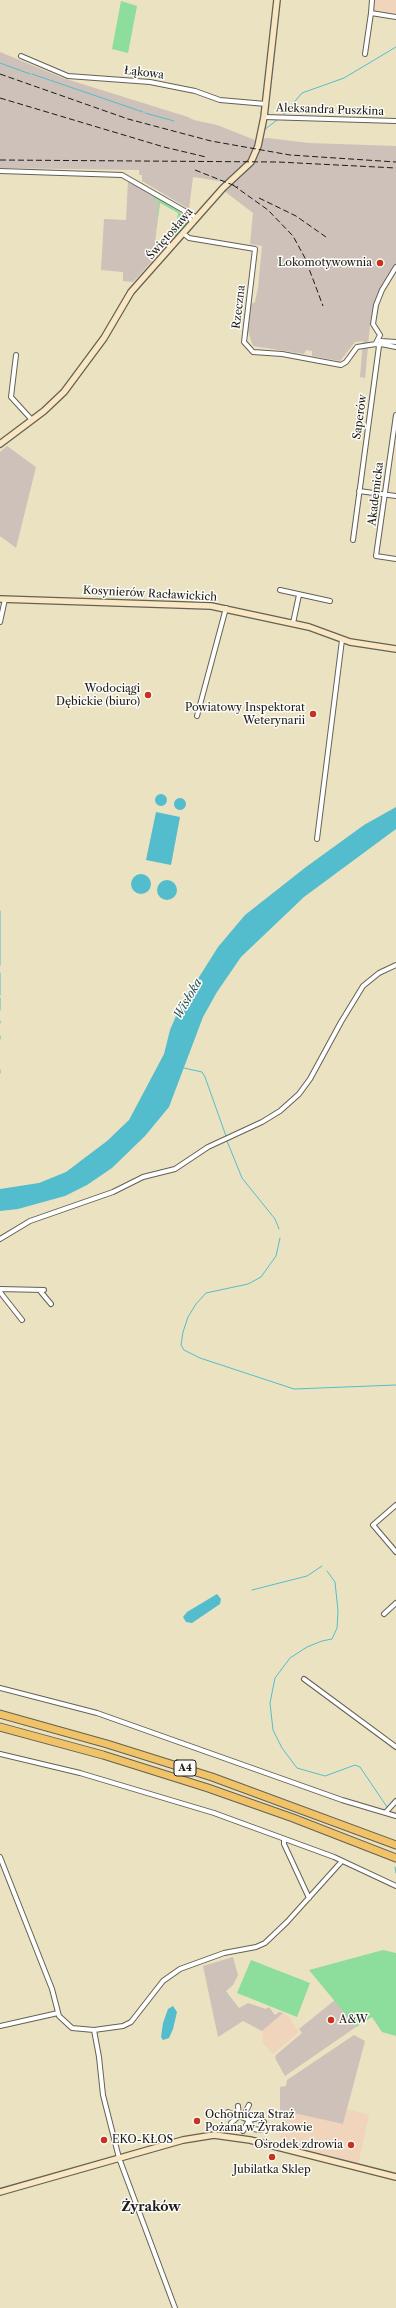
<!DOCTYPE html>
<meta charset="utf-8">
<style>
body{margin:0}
canvas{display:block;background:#eae2c0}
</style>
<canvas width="396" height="2308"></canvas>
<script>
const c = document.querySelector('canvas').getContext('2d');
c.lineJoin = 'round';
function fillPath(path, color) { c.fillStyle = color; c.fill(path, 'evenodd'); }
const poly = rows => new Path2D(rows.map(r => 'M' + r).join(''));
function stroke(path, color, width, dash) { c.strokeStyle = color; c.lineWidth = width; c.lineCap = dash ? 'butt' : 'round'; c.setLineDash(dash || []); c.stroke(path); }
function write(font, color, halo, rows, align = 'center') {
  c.font = font + ' "Libre Caslon Text",serif'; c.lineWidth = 3; c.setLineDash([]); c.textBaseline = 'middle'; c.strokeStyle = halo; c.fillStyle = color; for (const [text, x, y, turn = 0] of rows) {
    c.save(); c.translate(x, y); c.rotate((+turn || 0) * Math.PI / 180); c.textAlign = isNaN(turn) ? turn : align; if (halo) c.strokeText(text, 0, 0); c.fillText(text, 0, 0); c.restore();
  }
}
fillPath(poly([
 [373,0,396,0,396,15,374,11],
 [283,2013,288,2016,299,2032,273,2054,263,2043,262,2031],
 [347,2109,369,2115,358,2165,283,2145,280,2137,282,2133,280,2110,343,2124]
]), '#f0d5bc');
fillPath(poly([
 [0,52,63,78,188,117,194,120,217,125,255,140,268,138,309,143,396,146,396,263,380,289,371,315,365,378,360,377,363,341,355,342,340,361,312,356,312,351,306,350,304,354,253,346,248,331,251,304,255,302,258,288,262,246,250,244,253,213,219,187,225,182,193,177,189,209,142,181,142,175,139,175,139,170,0,168],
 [128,180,160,200,153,260,133,282,123,281,123,272,101,270,104,219,126,220],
 [7,446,36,467,16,548,0,536,0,452],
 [233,1957,238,1975,233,1985,226,1991,239,2008,248,2003,266,2009,269,2007,275,2015,279,2012,283,2013,262,2031,243,2021,218,2037,203,1966],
 [335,2000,356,2027,285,2076,275,2058,276,2055,302,2033,299,2029],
 [354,2035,365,2041,343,2124,280,2110,280,2087,286,2086,287,2080]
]), '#cec1b9');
fillPath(poly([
 [121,1,137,6,128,53,112,49],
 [154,195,180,212,187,223,187,226,174,239,178,213,160,203,157,225,154,224,157,224,159,201,153,198],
 [383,1950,396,1953,396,2036,382,2032,372,2017,356,2027,309,1970],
 [251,1960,310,1983,297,2017,237,1993]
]), '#8ddd9c');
fillPath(poly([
 '155 800a6 6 0 1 1 12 0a6 6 0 1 1-12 0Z',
 '174 804a6 6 0 1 1 12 0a6 6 0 1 1-12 0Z',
 [396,807,396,829,304,897,241,957,217,992,203,1017,169,1107,145,1136,112,1168,87,1185,65,1196,18,1209,0,1211,0,1189,39,1183,66,1172,107,1141,129,1120,164,1054,170,1030,179,1009,218,947,245,915,306,867,364,825],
 [156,812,180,817,171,865,146,860],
 '131 884a10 10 0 1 1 20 0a10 10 0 1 1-20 0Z',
 '157 890a10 10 0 1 1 20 0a10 10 0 1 1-20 0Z',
 [217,1594,221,1599,220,1604,192,1623,186,1622,183,1617,187,1612],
 [173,2006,177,2012,173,2029,169,2038,163,2040,161,2037,163,2023,168,2009]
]), '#53bdce');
stroke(poly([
 [0,63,30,74],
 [32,74,143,112],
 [145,113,174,121],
 [284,114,302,93,344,78,396,47],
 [264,130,277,120],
 [0,448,49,411],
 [0,911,0,965],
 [0,973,0,995],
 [0,998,0,1010],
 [0,1021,0,1023],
 [0,1036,0,1039],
 [184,1068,202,1072,205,1077,226,1136],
 [0,1070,0,1073],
 [227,1141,242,1178,275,1219,279,1229],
 [280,1238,276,1256,261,1277,248,1284,206,1293,196,1304,188,1317,183,1332,181,1345,184,1350,200,1358,294,1389,396,1385],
 [327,1571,335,1582,338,1611,337,1628,332,1639,322,1641,307,1647,290,1658,275,1678,270,1703,273,1730,282,1748,297,1768,325,1776,355,1765,360,1767,387,1807],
 [252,1590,307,1576,322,1566],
 [395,1867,396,1873]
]), '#53bdce', 1);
const street = poly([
 [372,0,371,13,396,17],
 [365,54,371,13],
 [21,56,68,76,150,82,195,91,220,100,266,104],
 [264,117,396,121],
 [0,171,122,175,197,218],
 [184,211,193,223],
 [184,234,189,238,255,249,244,342,253,352,282,354,341,365,346,362,357,347,376,344],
 [379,340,382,343,379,346,376,343,380,335,373,324,376,305,382,290,396,267],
 [381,341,396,342],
 [381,344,396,347],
 [16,355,11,397,32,420],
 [396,415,376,556,396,559],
 [359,491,396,496],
 [353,540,379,346],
 [280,590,330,601],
 [0,622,5,599],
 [293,623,299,595],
 [197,716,226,608],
 [317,839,342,640],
 [0,1239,30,1221,113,1192,143,1177,175,1169,208,1147,262,1122,280,1111,299,1094,310,1079,341,1022,363,986,379,973,396,965],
 [0,1289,44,1290],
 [0,1292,22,1320],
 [41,1292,51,1304],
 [396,1505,373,1525,396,1552],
 [384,1614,396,1603],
 [304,1679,396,1747],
 [0,1688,97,1713,342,1800,396,1816],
 [0,1754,80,1773,214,1813,334,1857,396,1886],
 [386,1812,396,1801],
 [284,1839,284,1844,309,1898],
 [0,1857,52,1989,59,2016,72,2028,94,2030,123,2026,131,2022,163,1981,180,1969,224,1953,256,1947,265,1943,287,1922,342,1861],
 [0,2026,58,2013],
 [94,2030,99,2057,103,2095,119,2158,175,2308],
 [228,2112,249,2120,259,2118,264,2122],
 [249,2120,253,2129,261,2130],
 [231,2123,239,2116,238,2106],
 [243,2131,249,2120,245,2113,249,2105]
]);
const secondary = poly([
 [0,444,44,411,64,392,104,338,131,292,223,188,251,162,258,146,264,117,277,0],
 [0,599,211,606,309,627,350,642,396,649],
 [0,2192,183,2140,214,2135,250,2140,396,2177]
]);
const highway = poly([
 [0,1714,107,1744,212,1777,396,1845],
 [0,1727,103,1755,208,1788,293,1818,396,1858]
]);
stroke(street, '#646155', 6);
stroke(secondary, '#646155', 8);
stroke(highway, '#646155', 9);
stroke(street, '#fff', 4);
stroke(secondary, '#f9e7c3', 5.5);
stroke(highway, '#f1c369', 7);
stroke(poly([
 [0,74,128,119,211,141,290,155,396,162],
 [0,98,164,147,206,157],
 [0,160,278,162,396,168],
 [195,170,238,187],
 [233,185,268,210,293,236,305,258,323,306],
 [259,198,296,216,326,237]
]), '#1c1c1c', 1, [6, 3]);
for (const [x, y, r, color] of [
 [380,263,4,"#c8321e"],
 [148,695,4,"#c8321e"],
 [313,714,4,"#c8321e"],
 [331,2020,4,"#c8321e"],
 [197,2121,4,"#c8321e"],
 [104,2140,4,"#c8321e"],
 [351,2145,4,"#c8321e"],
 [272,2157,4,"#c8321e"]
]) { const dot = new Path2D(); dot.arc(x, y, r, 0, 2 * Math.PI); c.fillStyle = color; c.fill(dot); stroke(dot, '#fdfcf7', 1.5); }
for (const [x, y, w] of [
 [185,1768,22]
]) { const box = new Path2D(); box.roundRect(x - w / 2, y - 8, w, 16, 3); c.fillStyle = '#fdfcf7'; c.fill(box); stroke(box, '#1c1c1c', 1); }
write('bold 10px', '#1c1c1c', null, [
 ["A4",185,1768]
]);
write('11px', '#1c1c1c', '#fdfcf7', [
 ["Łąkowa",144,73,7],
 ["Aleksandra Puszkina",330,110,2],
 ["Świętosława",170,234,-49],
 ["Rzeczna",239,307,-83],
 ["Saperów",360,417,-82],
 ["Akademicka",376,494,-83],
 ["Kosynierów Racławickich",150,594,3]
]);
write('11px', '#1c1c1c', '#fdfcf7', [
 ["Lokomotywownia",372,263],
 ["Wodociągi",140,689],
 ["Dębickie (biuro)",140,702],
 ["Powiatowy Inspektorat",305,708],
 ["Weterynarii",305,721],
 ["A&W",339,2020,"left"],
 ["Ochotnicza Straż",205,2115,"left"],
 ["Pożana w Żyrakowie",205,2128,"left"],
 ["EKO-KŁOS",112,2140,"left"],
 ["Ośrodek zdrowia",343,2145],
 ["Jubilatka Sklep",272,2170,"center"]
], 'right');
write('italic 12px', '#325c63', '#fdfcf7', [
 ["Wisłoka",188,999,-60]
]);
write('bold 13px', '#1c1c1c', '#fdfcf7', [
 ["Żyraków",151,2207]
]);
</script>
